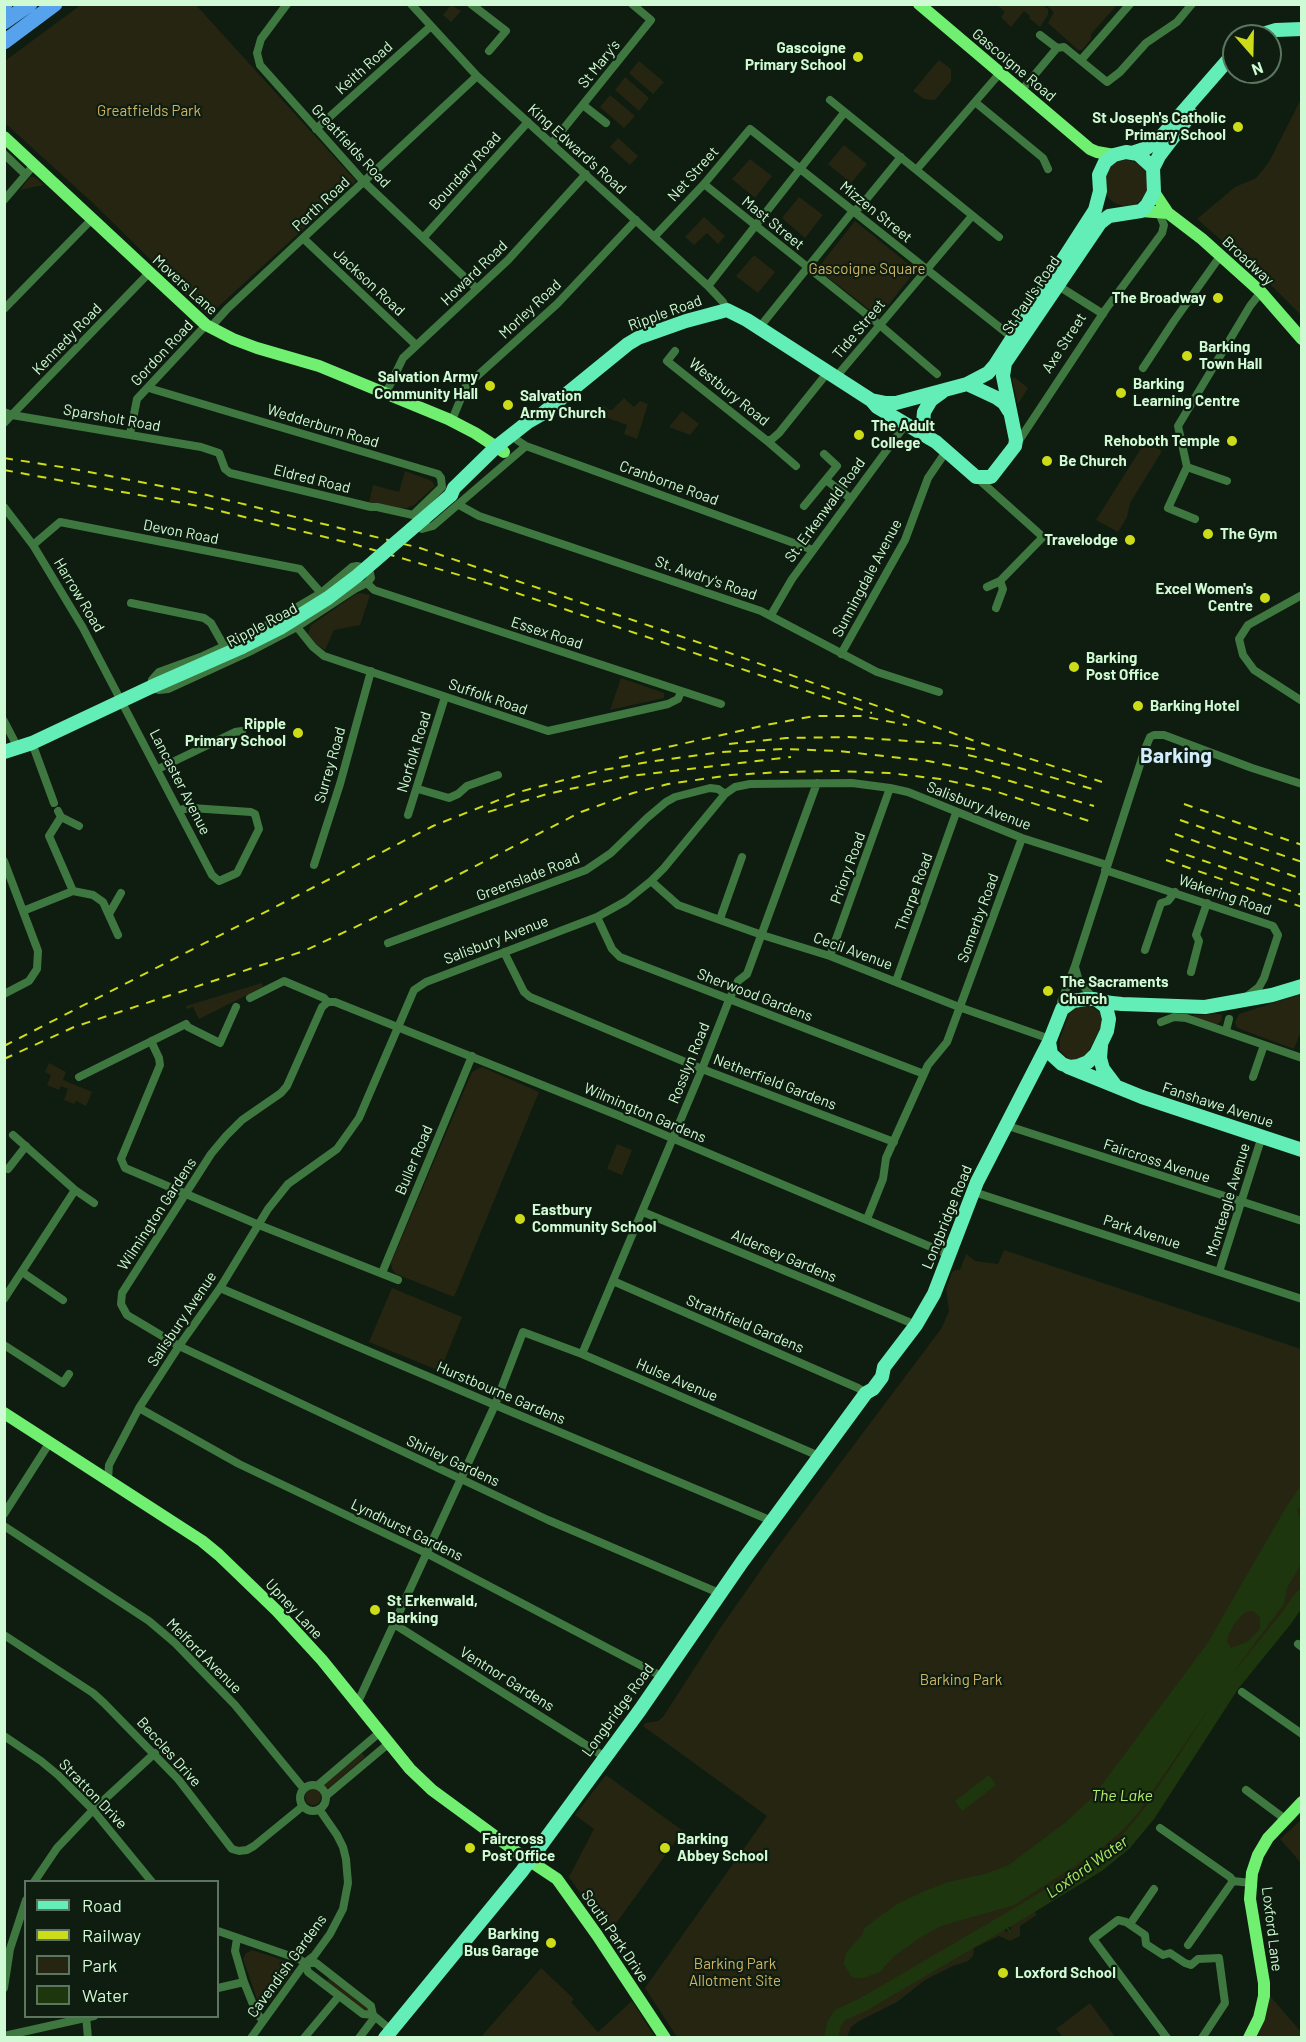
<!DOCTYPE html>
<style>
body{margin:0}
#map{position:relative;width:1306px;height:2042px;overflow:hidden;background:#0e1d10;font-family:Barlow,sans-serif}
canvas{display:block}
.frame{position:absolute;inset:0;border:6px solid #cffad3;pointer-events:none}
.legend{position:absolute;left:24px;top:1880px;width:195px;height:138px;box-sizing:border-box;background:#0e1d10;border:2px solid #5b755e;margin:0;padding:8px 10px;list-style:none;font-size:18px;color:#cffad3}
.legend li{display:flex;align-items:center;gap:12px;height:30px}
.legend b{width:30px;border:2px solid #5b755e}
.north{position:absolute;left:1222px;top:24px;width:60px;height:60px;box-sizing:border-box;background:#0e1d10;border:2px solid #5b755e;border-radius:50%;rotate:160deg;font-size:16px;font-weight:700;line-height:24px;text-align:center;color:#cffad3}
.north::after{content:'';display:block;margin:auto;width:21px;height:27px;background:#cddc18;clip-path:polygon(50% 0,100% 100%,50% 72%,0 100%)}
</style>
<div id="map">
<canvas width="1306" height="2042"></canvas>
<div class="frame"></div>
<ul class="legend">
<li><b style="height:8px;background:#62eeb6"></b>Road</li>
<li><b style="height:8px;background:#cddc18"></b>Railway</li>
<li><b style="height:16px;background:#262512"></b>Park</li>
<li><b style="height:16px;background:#1d360e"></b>Water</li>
</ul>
<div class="north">N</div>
</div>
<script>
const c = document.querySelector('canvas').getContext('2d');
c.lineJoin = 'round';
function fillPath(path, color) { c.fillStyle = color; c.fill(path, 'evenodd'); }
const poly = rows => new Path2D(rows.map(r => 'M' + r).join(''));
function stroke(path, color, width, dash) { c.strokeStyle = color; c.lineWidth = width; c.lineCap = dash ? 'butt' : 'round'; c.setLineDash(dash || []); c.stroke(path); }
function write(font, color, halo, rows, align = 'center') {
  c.font = font + ' Barlow,sans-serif'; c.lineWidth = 4.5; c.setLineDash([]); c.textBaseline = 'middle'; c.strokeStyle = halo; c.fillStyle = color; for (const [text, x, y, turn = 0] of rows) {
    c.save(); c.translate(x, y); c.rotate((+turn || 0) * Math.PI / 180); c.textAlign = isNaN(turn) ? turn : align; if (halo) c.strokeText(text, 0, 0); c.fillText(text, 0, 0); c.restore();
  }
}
fillPath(poly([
 [82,4,196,5,356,181,208,316,94,204,5,123,5,61],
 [451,5,461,11,451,22,443,15],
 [997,5,1042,5,1048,9,1048,15,1040,27,1029,18,1030,16,1024,11,1011,27,1001,17,1005,12],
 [1046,5,1117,5,1091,34,1091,39,1082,50,1078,50,1048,23,1054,12],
 [939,60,951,69,951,81,935,100,924,99,913,91],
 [639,61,664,82,653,94,629,73],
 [625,77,649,98,639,111,615,90],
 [610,95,635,116,624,128,600,107],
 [1301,99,1301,315,1262,276,1197,219,1235,187,1256,178,1269,162],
 [618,138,638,156,630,165,610,147],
 [844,145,867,164,851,183,828,164],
 [750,159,772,176,755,198,732,179],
 '1103 183a23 23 0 1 1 46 0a23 23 0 1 1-46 0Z',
 [30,177,35,177,43,185,20,190],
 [799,197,823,215,805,238,782,218],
 [704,217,725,236,718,244,707,233,694,245,685,237],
 [855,221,916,270,879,317,817,269],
 [754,255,775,272,758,293,736,276],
 [1014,377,1028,388,1018,404,1012,380],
 [624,398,634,407,640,401,648,404,637,439,624,434,627,425,597,414,604,406,608,410,612,410],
 [682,411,699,424,690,435,669,427],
 [1145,442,1162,451,1130,503,1127,517,1118,532,1096,520],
 [405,471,432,481,435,486,414,505,407,508,398,509,369,503,373,485,399,492],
 [361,593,370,595,360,625,334,630,325,650,315,644,308,634,311,625,356,594],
 [621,678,664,693,664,698,610,710],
 [262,983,263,987,199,1019,193,1007,187,1009,186,1006],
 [1301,994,1301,1031,1294,1049,1240,1029,1236,1027,1235,1022,1239,1014],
 [1088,1005,1100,1012,1102,1026,1085,1057,1076,1060,1069,1059,1060,1051,1060,1038,1071,1009,1074,1007],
 [1219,1014,1222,1015,1222,1020,1216,1025,1193,1017,1193,1015],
 [49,1063,66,1072,63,1080,92,1092,86,1106,76,1101,74,1104,64,1100,68,1089,61,1086,59,1090,47,1085,51,1075,45,1072],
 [482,1067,539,1092,454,1297,396,1274,392,1269,391,1263,472,1072],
 [617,1144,632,1150,622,1175,607,1169],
 [1004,1250,1301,1349,1302,1584,1295,1600,1239,1669,1192,1735,1171,1767,1137,1827,1116,1849,1105,1857,989,1929,859,2004,840,2012,832,2023,829,2037,677,2037,645,1988,767,1816,643,1726,645,1723,658,1721,663,1717,721,1627,775,1550,941,1329,949,1311,946,1289,952,1272,956,1270,960,1270,966,1254,975,1261,998,1264],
 [392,1288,462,1317,440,1371,369,1342],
 [362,1753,365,1757,330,1787,326,1788,324,1784],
 [606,1775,683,1831,609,1933,569,1877,594,1829,575,1815],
 '305 1797a8 8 0 1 1 16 0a8 8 0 1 1-16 0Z',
 [1301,1820,1301,1863,1280,1839],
 [1033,1910,1037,1915,1020,1926,1020,1936,1010,1941,999,1936,974,1948,973,1956,968,1961,953,1966,925,1980,897,2002,859,2021,851,2027,847,2037,835,2037,839,2023,844,2017,860,2010,959,1951,1001,1929,1010,1933,1011,1932,1010,1924],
 [252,1950,286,1961,292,1965,292,1973,267,2005,258,2002,243,1959,246,1953],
 [541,1968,574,1999,571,2002,598,2032,632,2001,655,2037,481,2037],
 [330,1977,368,2007,368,2011,364,2012,326,1982],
 [1270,1996,1301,2032,1301,2037,1257,2037,1265,2019],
 [1090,2003,1115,2037,1063,2037,1056,2029]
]), '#262512');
fillPath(poly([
 [1301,1485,1301,1506,1297,1509,1301,1523,1301,1564,1287,1588,1284,1604,1240,1663,1139,1811,1124,1829,1098,1851,1014,1905,941,1926,921,1937,893,1957,880,1972,863,1978,855,1978,851,1976,844,1964,846,1953,862,1935,864,1929,876,1919,899,1903,927,1890,948,1882,985,1874,1009,1865,1065,1823,1092,1798,1207,1644,1284,1511],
 [1253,1611,1260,1617,1260,1629,1247,1642,1231,1648,1227,1642,1228,1636,1234,1624,1245,1612],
 [989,1775,996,1785,962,1811,955,1801]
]), '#1d360e');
stroke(poly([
 [1004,1923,1010,1932]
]), '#1d360e', 2);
stroke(poly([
 [831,2038,834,2024,840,2015,864,2004,1023,1911,1098,1865,1125,1843,1149,1814,1233,1684,1285,1620,1302,1596]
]), '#1d360e', 14);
stroke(poly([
 [287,4,261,39,257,53,260,65,364,182,477,289],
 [411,4,477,76,708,286,723,302,727,310],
 [471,4,506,31,489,51],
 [1040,35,1057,48],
 [1081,60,1130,4],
 [1021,91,1057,48,1064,47,1107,82,1120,72,1146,43,1177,22,1192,4],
 [830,100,999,237],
 [975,102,1043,158,1048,169],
 [583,105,606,123],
 [316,129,431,26],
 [552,143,651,20,632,4],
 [4,154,25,174],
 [917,169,1000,73],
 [704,184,881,326,937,374],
 [4,200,34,165],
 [654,237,704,184,750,129,1013,338],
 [423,238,528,122],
 [304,239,416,345],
 [1057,285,1103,314],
 [708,286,844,113],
 [4,309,92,219],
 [210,328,227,309,477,76],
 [759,328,853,211,860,207,901,157],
 [675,351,667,361,766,440,771,440,779,433,828,372],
 [1143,368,1174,321,1221,255],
 [836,377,972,216],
 [149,387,152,389,438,474,441,478,442,487,413,515],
 [386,393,403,358,508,260,586,174],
 [4,412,12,415,201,447,219,453,225,469,230,473,371,507,377,507,413,515],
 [452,420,466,386,557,304,636,220],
 [4,423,149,273],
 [130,434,137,399,206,325],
 [517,440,526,446,813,550],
 [766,440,796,466],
 [1016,445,1106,309,1162,233,1164,225,1159,213],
 [1187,467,1227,481],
 [976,477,1043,537,1000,581,1003,589,996,608],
 [826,480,850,498],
 [459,505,479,516,761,611,877,672,939,692],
 [804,506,837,466,824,454],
 [4,507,33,545,83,628,212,875,219,881,237,873,259,829,255,814,251,812,191,808,179,810],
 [1195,519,1168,508,1187,467,1178,426,1250,306,1261,292],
 [415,524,422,529,433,526,526,446],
 [33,545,60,522,300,569,321,593],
 [357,566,365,568,370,573,371,578,367,583,355,589,297,627,253,650,168,689,159,690,151,687,152,680,159,672,203,656,255,632,321,593,352,567,357,566],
 [367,583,374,590,721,704],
 [987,587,1000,581],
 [1302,595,1248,625,1239,639,1243,655,1254,670,1302,701],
 [131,603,204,618,211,623,224,646],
 [771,615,792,579,906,424],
 [297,627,313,647,324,656,548,731,668,704,678,699,681,692],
 [841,654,905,540,928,478,947,450],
 [4,721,18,748],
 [32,743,54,803],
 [158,769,235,732,242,731],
 [418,789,449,798,458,794,467,786,498,775],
 [58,811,61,817,49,836,73,891,93,895,103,902,118,935],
 [408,815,445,697],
 [61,817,79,826],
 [4,861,38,951,37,969,29,981,4,994],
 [314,865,340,784,371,671],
 [1105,870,1273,926,1278,935,1264,978,1259,987,1245,998],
 [651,881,678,905,762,935,830,956,959,1007,1050,1039],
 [23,911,73,891],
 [109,914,121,893],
 [597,917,612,949,620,957,924,1074],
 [720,919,742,857],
 [388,943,586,870,611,853,647,818,666,802,675,797,710,788,718,789,725,794],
 [1145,950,1161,903,1168,901,1175,892],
 [504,952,524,992,530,997,702,1069,894,1142],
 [830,956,890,788],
 [1075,967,1079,981,1094,999],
 [1191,972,1199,941,1196,935,1207,903],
 [896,981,956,813],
 [250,998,284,981,324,998,328,1002],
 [1061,1010,1061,1002,1075,966,1145,749,1150,737,1154,735,1164,735,1252,768,1302,784],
 [1161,1022,1174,1017,1186,1018,1302,1058],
 [1226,1031,1229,1019],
 [151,1041,159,1058,160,1065,121,1159,125,1168,259,1225,398,1280],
 [79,1077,186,1024,188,1027,220,1043,236,1007],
 [1253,1077,1264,1045],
 [1005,1125,1302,1221],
 [13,1135,75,1190,94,1203],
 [8,1169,26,1146],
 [974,1192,1302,1299],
 [643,1212,916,1325],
 [867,1219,883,1179,886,1158,928,1065,947,1042,1022,838],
 [22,1272,63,1300],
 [1219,1272,1262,1136],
 [382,1273,472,1056],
 [613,1281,858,1388,866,1393],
 [220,1288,495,1405,772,1521],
 [4,1299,75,1190],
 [4,1345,63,1383,69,1374],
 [582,1354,702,1069,729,1000,738,981,747,974,817,783],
 [139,1408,239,1464,426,1553,663,1677],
 [108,1479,109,1465,139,1408,179,1346,220,1288,268,1209,288,1184,337,1149,359,1118,414,990,426,982,597,917,626,901,651,881,664,868,725,794,735,787,750,784,852,783,890,788,908,792,1022,838,1107,865],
 [4,1514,50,1442],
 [4,1526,149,1621,175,1643,235,1705,304,1789],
 [719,1593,548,1520,179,1346,127,1315,121,1304,122,1293,211,1154,226,1136,242,1120,281,1093,287,1086,322,1007,328,1002,335,1002,622,1117,950,1255],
 [394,1624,605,1757],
 [4,1635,93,1693,104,1703,178,1779,232,1849,239,1851,247,1850,254,1846,303,1806],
 [1298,1644,1302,1647],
 [1242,1692,1302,1734],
 [357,1704,495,1405,523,1332,582,1354,819,1456],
 [4,1736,41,1761,58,1775,93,1810,152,1882],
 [318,1785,379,1733],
 '300 1798a13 13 0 1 1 26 0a13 13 0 1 1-26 0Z',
 [1246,1790,1285,1819],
 [326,1796,388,1744],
 [1160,1828,1230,1877,1233,1881,1251,1883],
 [34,1882,57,1848,93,1810,155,1753],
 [1130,1924,1154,1889],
 [218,1931,299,1959,305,1963,316,1963,371,2006,373,2015,363,2014,308,1972,305,1963],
 [237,1938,235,1951,244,1982,256,2012,263,2021],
 [1188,1945,1233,1881],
 [4,1988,10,1949,26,1900],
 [218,1988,244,1982],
 [373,2015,391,2030],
 [86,2016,88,2038],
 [4,2036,94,2016],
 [251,2038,305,1963,314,1956,330,1934,343,1909,348,1883,346,1859,343,1847,337,1835,319,1809],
 [304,2038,339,1996],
 [359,2038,375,2017],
 [1167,2038,1093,1939,1118,1920,1126,1922,1145,1935,1146,1944,1163,1955,1170,1953,1185,1963,1191,1965,1198,1959,1219,1958,1225,2003,1202,2038]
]), '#3e773f', 8);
stroke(poly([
 [919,4,1090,149,1097,152,1114,155],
 [4,137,206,325,233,339,257,348,319,366,448,419,475,433,504,452],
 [1154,192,1168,213,1202,239,1261,292,1302,339],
 [1141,211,1168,213],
 [4,1413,202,1541,219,1555,277,1611,322,1660,410,1769,432,1790,518,1853,557,1879,597,1935,665,2038],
 [1249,2038,1259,2018,1264,1996,1264,1983,1250,1899,1252,1873,1258,1855,1268,1838,1302,1802]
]), '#70ef70', 12);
stroke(poly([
 [1256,36,1276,30,1302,29],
 [1132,153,1147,148,1159,139,1234,53],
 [1153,168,1159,156,1191,114],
 [967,384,997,398,1004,403,1009,411],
 [929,438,923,423,924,412,931,400,942,392],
 [451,495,454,488,496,447,528,422,542,414,628,344,638,338,686,321,727,310,747,320,871,400,877,407,936,442,976,477,991,477,1015,446,1016,440,1003,376,1005,363,1100,223,1109,216,1141,211,1147,205,1154,192,1153,168,1149,164,1138,154,1126,152,1114,155,1105,162,1099,175,1100,191,1095,210,995,365,988,373,967,384,896,403,886,403,871,400],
 [4,752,32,743,151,687,242,647],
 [1097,1000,1106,1007,1109,1019,1107,1031,1096,1054,1088,1062,1078,1066,1070,1067,1062,1064,1051,1054,1049,1042,1062,1009,1073,1001,1086,999,1094,999,1097,1000,1112,1003,1122,1004,1205,1007,1272,995,1302,986],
 [1101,1046,1100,1058,1103,1069,1115,1085],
 [1068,1067,1142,1097,1302,1150],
 [385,2038,522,1871,640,1710,742,1562,866,1393,873,1389,882,1377,884,1367,916,1325,934,1294,977,1182,1049,1042]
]), '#62eeb6', 14);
stroke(poly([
 [4,5,5,4],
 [4,22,30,4],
 [4,42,55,4]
]), '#57a2ec', 15);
stroke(poly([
 [4,458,68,468,207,495,420,548,724,651,972,740,1102,782],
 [4,470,204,507,353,544,490,584,872,713],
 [729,744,786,738,848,737,938,743,980,750],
 [968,755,1009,765,1099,791],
 [619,758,766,725,814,716,861,716,907,725],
 [1184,804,1302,845],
 [488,812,547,794,630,776,791,757],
 [1180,820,1302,862],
 [1175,834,1302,879],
 [1170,849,1302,895],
 [1166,860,1302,907],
 [4,1046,433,826,519,792,598,771,654,761,722,752,783,749,839,751,928,761,976,771,1094,806],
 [4,1059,74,1027,304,951,366,922,581,812,633,793,668,784,731,775,782,772,837,771,889,773,940,779,988,789,1089,821]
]), '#cddc18', 2, [9, 8]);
stroke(poly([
 [242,647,280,628,328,598,357,576,451,495]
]), '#62eeb6', 14);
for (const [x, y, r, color] of [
 [858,57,6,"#cddc18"],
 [1238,127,6,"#cddc18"],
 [1218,298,6,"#cddc18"],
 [1187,356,6,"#cddc18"],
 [490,386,6,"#cddc18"],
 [1121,393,6,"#cddc18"],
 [508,405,6,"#cddc18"],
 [859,435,6,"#cddc18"],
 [1232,441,6,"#cddc18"],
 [1047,461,6,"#cddc18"],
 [1208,534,6,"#cddc18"],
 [1130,540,6,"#cddc18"],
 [1265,598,6,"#cddc18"],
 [1074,667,6,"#cddc18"],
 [1138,706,6,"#cddc18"],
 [298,733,6,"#cddc18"],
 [1048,991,6,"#cddc18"],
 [520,1219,6,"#cddc18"],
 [375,1610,6,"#cddc18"],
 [470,1848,6,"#cddc18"],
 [665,1848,6,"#cddc18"],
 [551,1943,6,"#cddc18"],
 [1003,1973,6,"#cddc18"]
]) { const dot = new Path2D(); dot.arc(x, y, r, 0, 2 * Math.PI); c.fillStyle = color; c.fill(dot); stroke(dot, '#0e1d10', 2); }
write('bold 15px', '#cffad3', '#0e1d10', [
 ["Gascoigne",846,48,"right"],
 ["Primary School",846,65,"right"],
 ["St Joseph's Catholic",1226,118,"right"],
 ["Primary School",1226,135,"right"],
 ["The Broadway",1206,298,"right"],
 ["Barking",1199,347],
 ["Town Hall",1199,364],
 ["Salvation Army",478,377,"right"],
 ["Community Hall",478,394,"right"],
 ["Barking",1133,384],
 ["Learning Centre",1133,401],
 ["Salvation",520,396],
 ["Army Church",520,413],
 ["The Adult",871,426],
 ["College",871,443],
 ["Rehoboth Temple",1220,441,"right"],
 ["Be Church",1059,461],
 ["The Gym",1220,534],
 ["Travelodge",1118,540,"right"],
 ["Excel Women's",1253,589,"right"],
 ["Centre",1253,606,"right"],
 ["Barking",1086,658],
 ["Post Office",1086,675],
 ["Barking Hotel",1150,706],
 ["Ripple",286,724,"right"],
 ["Primary School",286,741,"right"],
 ["The Sacraments",1060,982],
 ["Church",1060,999],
 ["Eastbury",532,1210],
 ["Community School",532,1227],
 ["St Erkenwald,",387,1601],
 ["Barking",387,1618],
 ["Faircross",482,1839],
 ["Post Office",482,1856],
 ["Barking",677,1839],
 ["Abbey School",677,1856],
 ["Barking",539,1934,"right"],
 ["Bus Garage",539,1951,"right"],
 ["Loxford School",1015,1973]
], 'left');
write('15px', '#cffad3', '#0e1d10', [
 ["St Mary's",599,64,-51],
 ["Gascoigne Road",1014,65,40],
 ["Keith Road",364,68,-42],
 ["Greatfields Road",351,146,47],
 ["King Edward's Road",577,149,42],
 ["Boundary Road",465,171,-48],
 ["Net Street",693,174,-48],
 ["Perth Road",321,204,-43],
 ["Mizzen Street",876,212,39],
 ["Mast Street",773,223,39],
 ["Broadway",1248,261,43],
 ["Howard Road",474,273,-44],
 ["Jackson Road",369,282,43],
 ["Movers Lane",185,285,42],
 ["St Paul's Road",1031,295,-56],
 ["Morley Road",530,309,-43],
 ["Ripple Road",665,313,-20],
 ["Tide Street",859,329,-50],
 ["Kennedy Road",67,339,-46],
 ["Axe Street",1064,343,-57],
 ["Gordon Road",162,353,-47],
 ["Westbury Road",729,392,39],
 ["Sparsholt Road",112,418,10],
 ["Wedderburn Road",323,426,17],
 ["Eldred Road",312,479,14],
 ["Cranborne Road",669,483,20],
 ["St. Erkenwald Road",825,510,-54],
 ["Devon Road",181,532,11],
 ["St. Awdry's Road",706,578,19],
 ["Sunningdale Avenue",867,578,-62],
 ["Harrow Road",79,595,59],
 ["Ripple Road",262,625,-28],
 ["Essex Road",547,633,18],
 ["Suffolk Road",488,697,19],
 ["Norfolk Road",414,752,-73],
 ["Surrey Road",330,765,-74],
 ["Lancaster Avenue",180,782,63],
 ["Salisbury Avenue",979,806,21],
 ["Priory Road",848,868,-70],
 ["Greenslade Road",528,877,-21],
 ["Thorpe Road",914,892,-70],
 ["Wakering Road",1225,895,19],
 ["Somerby Road",978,918,-70],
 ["Salisbury Avenue",496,940,-21],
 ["Cecil Avenue",853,951,20],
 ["Sherwood Gardens",755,995,21],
 ["Rosslyn Road",689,1063,-68],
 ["Netherfield Gardens",775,1082,21],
 ["Fanshawe Avenue",1218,1105,18],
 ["Wilmington Gardens",645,1113,23],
 ["Buller Road",414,1160,-67],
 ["Faircross Avenue",1157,1161,18],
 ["Monteagle Avenue",1228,1200,-73],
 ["Wilmington Gardens",157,1214,-57],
 ["Longbridge Road",947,1217,-68],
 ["Park Avenue",1142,1232,18],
 ["Aldersey Gardens",784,1256,23],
 ["Salisbury Avenue",182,1319,-56],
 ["Strathfield Gardens",745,1324,23],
 ["Hulse Avenue",677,1380,23],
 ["Hurstbourne Gardens",501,1393,23],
 ["Shirley Gardens",453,1461,25],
 ["Lyndhurst Gardens",407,1530,26],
 ["Upney Lane",294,1609,47],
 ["Melford Avenue",204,1656,45],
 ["Ventnor Gardens",507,1679,32],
 ["Longbridge Road",618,1710,-54],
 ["Beccles Drive",169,1752,48],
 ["Stratton Drive",93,1794,46],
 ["Loxford Lane",1272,1929,83],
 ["South Park Drive",615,1936,56],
 ["Cavendish Gardens",287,1966,-54]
]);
write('15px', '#d1b364', '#0e1d10', [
 ["Greatfields Park",149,111],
 ["Gascoigne Square",867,269],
 ["Barking Park",961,1680],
 ["Barking Park",735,1964],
 ["Allotment Site",735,1981]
]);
write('italic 16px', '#b3ee68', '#0e1d10', [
 ["The Lake",1122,1796],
 ["Loxford Water",1087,1867,-35]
]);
write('bold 21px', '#d1ecfa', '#0e1d10', [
 ["Barking",1176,756]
]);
</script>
